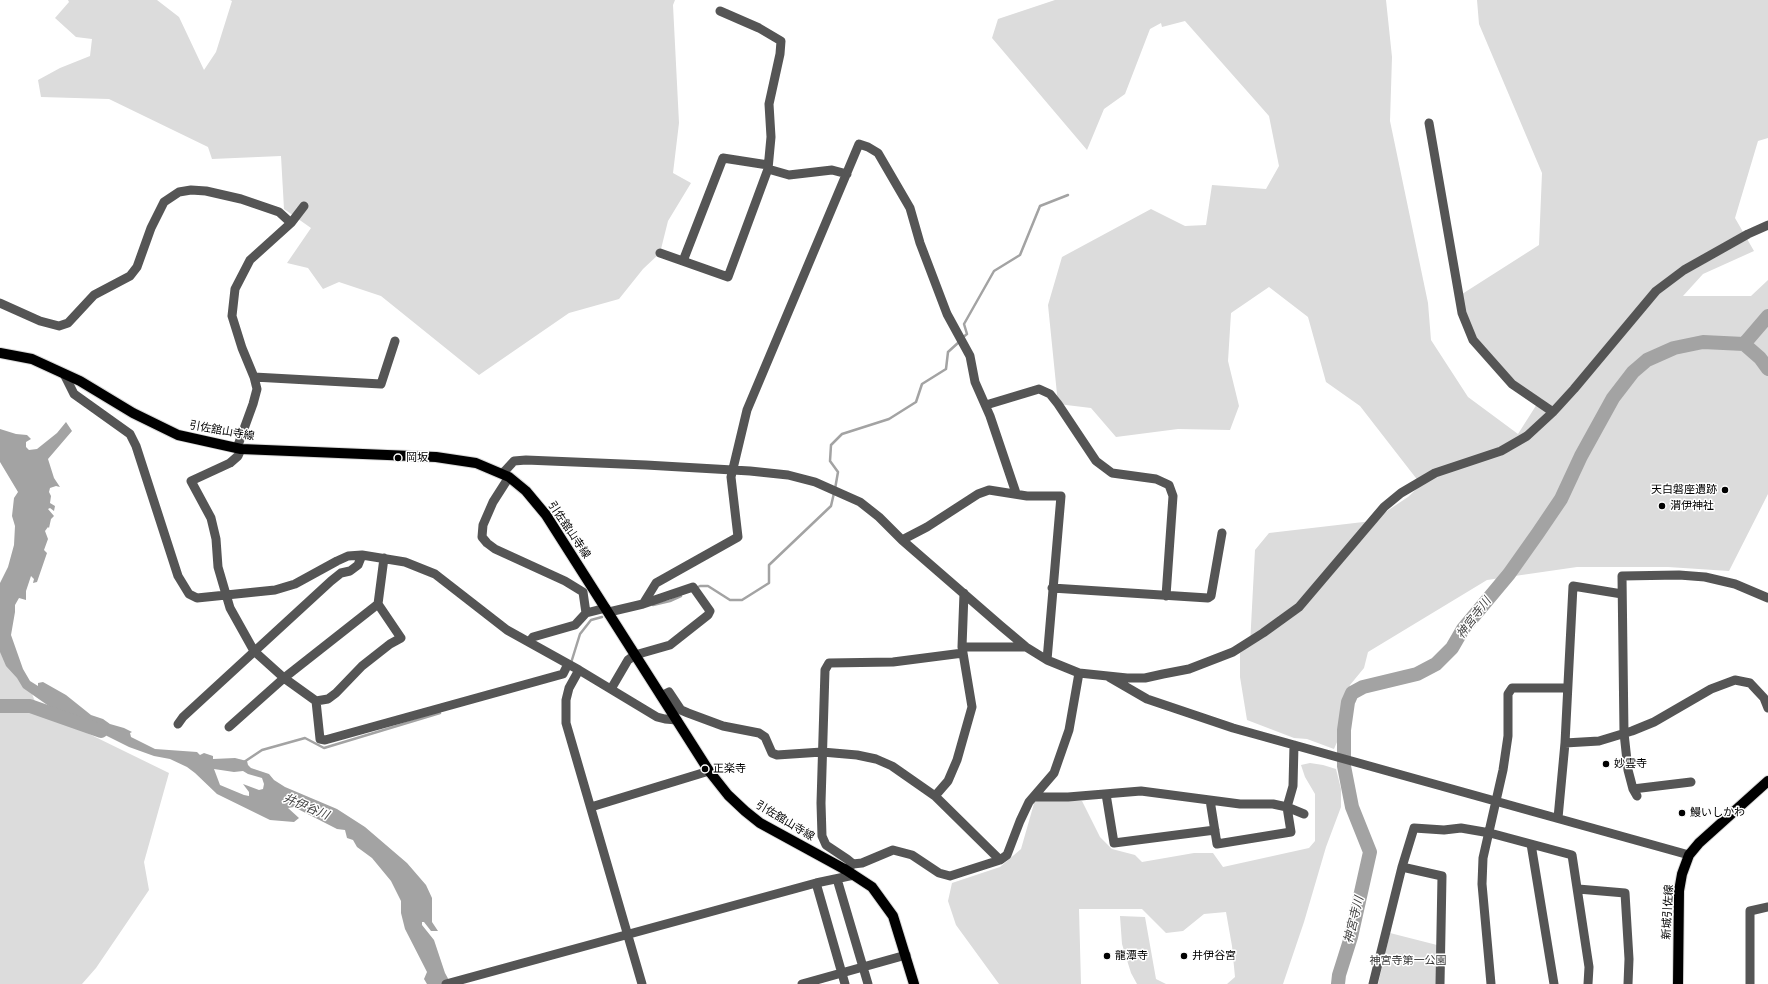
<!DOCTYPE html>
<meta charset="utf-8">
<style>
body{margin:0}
canvas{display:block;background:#fff}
</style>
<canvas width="1768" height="984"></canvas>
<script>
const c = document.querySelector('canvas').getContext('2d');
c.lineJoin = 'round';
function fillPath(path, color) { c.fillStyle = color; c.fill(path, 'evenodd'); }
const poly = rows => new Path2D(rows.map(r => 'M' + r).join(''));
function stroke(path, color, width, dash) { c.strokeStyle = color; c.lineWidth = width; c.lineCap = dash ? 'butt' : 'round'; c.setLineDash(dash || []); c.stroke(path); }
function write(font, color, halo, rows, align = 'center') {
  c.font = font + ' Karla,"Noto Sans JP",sans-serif'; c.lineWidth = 3; c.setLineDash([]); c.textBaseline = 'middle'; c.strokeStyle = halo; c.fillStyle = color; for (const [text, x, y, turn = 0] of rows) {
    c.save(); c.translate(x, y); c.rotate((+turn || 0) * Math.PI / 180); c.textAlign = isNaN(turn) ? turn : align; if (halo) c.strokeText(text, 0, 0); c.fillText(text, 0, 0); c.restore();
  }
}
fillPath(poly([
 [68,0,157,0,179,17,204,70,216,52,232,1,230,0,675,0,673,5,679,123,673,173,691,183,668,221,660,253,643,269,619,299,569,313,479,375,381,296,339,282,323,289,308,268,287,263,311,228,284,209,281,156,212,159,208,147,109,99,41,97,38,80,60,68,90,56,92,39,76,37,55,18,69,2],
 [1055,0,1386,0,1392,57,1390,121,1428,303,1431,340,1468,397,1518,434,1537,404,1510,381,1473,340,1459,296,1539,245,1542,173,1479,24,1477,0,1768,0,1768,138,1758,141,1735,218,1754,251,1703,274,1683,296,1751,296,1768,280,1768,494,1729,571,1668,567,1577,567,1487,580,1368,652,1364,668,1350,685,1343,708,1344,726,1334,749,1307,739,1294,738,1247,720,1240,677,1240,653,1250,645,1255,550,1269,533,1372,521,1408,497,1427,479,1419,482,1360,406,1326,382,1308,317,1269,287,1231,313,1228,361,1239,406,1230,430,1178,429,1116,437,1091,408,1058,404,1048,305,1062,257,1151,209,1185,226,1206,225,1212,185,1266,189,1279,166,1269,116,1185,21,1162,27,1161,23,1150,29,1125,94,1104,109,1087,150,992,38,998,19],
 [0,613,38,709,169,773,144,862,149,890,96,968,82,984,0,984],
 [1310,763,1323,765,1336,769,1341,789,1341,807,1326,847,1304,922,1283,984,1227,984,1235,977,1232,946,1226,912,1204,914,1183,931,1166,933,1142,909,1079,909,1081,984,999,984,956,925,948,901,952,883,1000,867,1021,849,1035,800,1082,801,1100,837,1112,849,1135,855,1142,862,1194,853,1213,853,1223,867,1309,848,1315,841,1315,794,1305,777,1301,765],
 [1120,916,1145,917,1156,979,1166,984,1137,984,1131,973,1122,944],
 [1390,933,1437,945,1436,984,1378,984]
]), '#dcdcdc');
fillPath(poly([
 [66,422,72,431,48,459,54,478,60,487,56,486,50,488,49,492,51,496,50,503,55,506,54,511,50,508,48,509,54,516,51,519,49,528,48,527,45,531,48,539,44,550,47,553,37,582,33,583,34,579,31,576,26,591,26,600,19,598,15,605,15,612,11,635,23,669,30,681,38,686,38,683,43,682,66,695,91,715,103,719,110,724,124,728,132,732,130,733,131,737,155,749,197,752,200,755,204,753,213,756,213,759,235,758,247,761,248,765,251,768,269,774,274,780,285,787,337,809,365,827,407,863,426,885,432,898,432,922,438,931,431,931,424,922,422,922,422,925,434,940,445,973,451,984,427,984,424,979,427,972,405,929,401,913,401,901,391,881,372,858,357,847,353,840,347,838,345,830,337,829,294,807,288,808,299,818,294,822,270,820,217,794,195,773,187,767,170,759,154,756,129,747,53,709,23,688,17,678,6,666,0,652,0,583,8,567,14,545,15,526,12,516,14,498,18,492,0,462,0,429,16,434,27,435,31,439,26,442,26,447,29,450,37,449,57,433],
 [214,769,234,772,243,771,248,774,262,778,264,784,263,789,259,790,243,784,249,792,249,796,244,795,220,785]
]), '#a3a3a3');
stroke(poly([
 [962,338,967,334,964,324,994,271,1020,255,1040,206,1068,195],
 [835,489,838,472,830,461,831,445,842,434,889,419,916,402,922,384,946,369,948,352,959,342],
 [696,588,700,586,708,586,730,600,742,600,769,583,769,565,831,506,834,493],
 [653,605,670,601,681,596],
 [571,663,580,634,591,620,602,617],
 [244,762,262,750,305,738,324,748,440,713]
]), '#a3a3a3', 2.5);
stroke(poly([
 [1744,344,1760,358,1768,369],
 [0,706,30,706,101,731],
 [1338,984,1339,975,1351,937,1370,852,1352,807,1344,766,1344,730,1348,702,1352,693,1363,687,1417,674,1436,664,1452,648,1463,629,1509,574,1538,533,1561,499,1581,456,1613,398,1633,372,1647,360,1674,348,1703,342,1744,344,1768,316]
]), '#a3a3a3', 14);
const major = poly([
 [0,353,32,359,80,381,133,413,178,435,241,449,436,457,476,463,509,477,526,491,546,515,709,771,728,795,745,811,760,823,846,870,872,887,893,916,914,984],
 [1678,984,1679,891,1682,874,1689,855,1699,843,1768,781]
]);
stroke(major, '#dbdbdb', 12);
stroke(poly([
 [720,11,759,28,781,41,780,54,769,104,771,137,768,169,789,175,832,170,847,174],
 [1429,123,1462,313,1473,340,1512,384,1553,412],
 [660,253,728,277,768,169],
 [683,261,723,158,768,165],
 [0,303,40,321,59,326,68,323,94,295,130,276,137,267,151,228,164,202,179,192,191,190,206,191,241,199,279,212,291,223],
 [64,374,74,394,130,434,136,446,178,576,189,594,197,598,275,590,295,584,337,561,348,556,362,555,405,562,435,574,507,630,579,670,657,717,665,719,677,720],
 [254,377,381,384,395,341],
 [986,405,1039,389,1050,394,1058,404,1096,461,1112,473,1156,479,1169,485,1173,496,1166,596],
 [237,448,253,404,257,389,254,377,242,348,232,316,235,289,250,260,291,223,304,206],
 [241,449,238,456,230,463,191,481,211,518,216,539,218,567,230,608,254,651,284,678,316,701,320,739,325,740,563,674,568,664],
 [503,473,514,461,526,460,646,465,750,471,788,475,815,482,860,502,879,517,902,540,1001,626,1026,647,1047,660,1079,673,1127,678,1145,678,1163,674,1189,669,1233,652,1263,633,1299,607,1384,507,1401,493,1435,473,1501,451,1527,436,1553,412,1574,389,1656,291,1684,270,1748,234,1768,225],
 [509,477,493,502,483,525,482,537,487,543,495,549,565,581,583,592,586,613,606,608],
 [902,540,927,527,978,494,989,490,1027,496,1061,496,1047,660],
 [1052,588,1208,598,1211,596,1222,533],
 [609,612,643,604,656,583,738,537,731,477,747,410,859,144,868,147,878,153,910,208,920,243,947,314,970,356,975,382,990,416,1016,493],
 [529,642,533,637,575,625,586,613],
 [962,647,1026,647],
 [579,670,569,688,566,700,566,723,642,984],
 [1109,677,1147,699,1233,728,1689,855],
 [611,689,628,660,635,655,670,645,708,615,710,611,693,587,643,604],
 [661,696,669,692,681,710,688,713,723,726,759,733,765,737,772,753,777,755,822,752,857,755,876,759,892,766,935,796,1000,860],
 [316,701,328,699,336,693,362,666,390,644,401,638,378,604],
 [178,724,183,717,331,581,341,573,350,571,358,565,362,555],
 [229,727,284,678,378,604,384,558],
 [1565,743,1573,586,1622,594],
 [1633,789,1691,782],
 [1106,794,1114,843,1215,830],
 [935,796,948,781,957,760,972,707,962,647,964,593],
 [1637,796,1633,789,1628,770,1624,733,1622,576,1679,575,1705,577,1735,584,1768,598],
 [1034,797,1068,797,1141,791,1240,804,1273,804,1287,807,1304,814],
 [1210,800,1217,844,1291,832,1287,807,1293,786,1294,745],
 [591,807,709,771],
 [1558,818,1565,743,1599,741,1632,731,1654,722,1711,689,1735,680,1750,683,1764,698,1768,708],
 [1531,844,1554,984],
 [853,864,847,859,826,845,822,836,821,803,825,670,829,663,893,662,963,653],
 [1402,867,1442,876,1440,984],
 [846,870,853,864,862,863,893,850,912,855,939,873,950,876,1000,860,1007,855,1020,821,1029,802,1054,773,1069,730,1079,673],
 [837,879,868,984],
 [816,883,845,984],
 [1578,889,1625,893,1629,959,1628,984],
 [446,984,816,883,854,875],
 [802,984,906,955],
 [1373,984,1402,867,1414,828,1444,830,1461,828,1490,833,1572,855,1589,967,1588,984],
 [1491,984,1482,884,1483,858,1503,770,1508,736,1508,694,1512,688,1567,688],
 [1750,984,1750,911,1768,907]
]), '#555', 9);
stroke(major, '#000', 10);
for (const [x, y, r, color] of [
 [398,458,4,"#000"],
 [1725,490,4,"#000"],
 [1662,506,4,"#000"],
 [1606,764,4,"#000"],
 [705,769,4,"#000"],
 [1682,813,4,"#000"],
 [1107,956,4,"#000"],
 [1184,956,4,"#000"]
]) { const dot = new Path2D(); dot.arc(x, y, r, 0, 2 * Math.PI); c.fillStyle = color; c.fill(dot); stroke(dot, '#fff', 1.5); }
write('11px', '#000', '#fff', [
 ["引佐舘山寺線",222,431,10],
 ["引佐舘山寺線",569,530,56],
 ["引佐舘山寺線",785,821,31],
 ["新城引佐線",1668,912,-87]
]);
write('11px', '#000', '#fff', [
 ["岡坂",406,458],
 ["天白磐座遺跡",1717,490,"right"],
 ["渭伊神社",1670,506],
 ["妙雲寺",1614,764],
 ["正楽寺",713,769],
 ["鰻いしかわ",1690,813],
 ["龍潭寺",1115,956],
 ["井伊谷宮",1192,956]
], 'left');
write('11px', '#333', '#fff', [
 ["神宮寺第一公園",1408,961]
]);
write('italic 12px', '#444', '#fff', [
 ["神宮寺川",1474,618,-53],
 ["井伊谷川",306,807,23],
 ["神宮寺川",1354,920,-76]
]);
</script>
